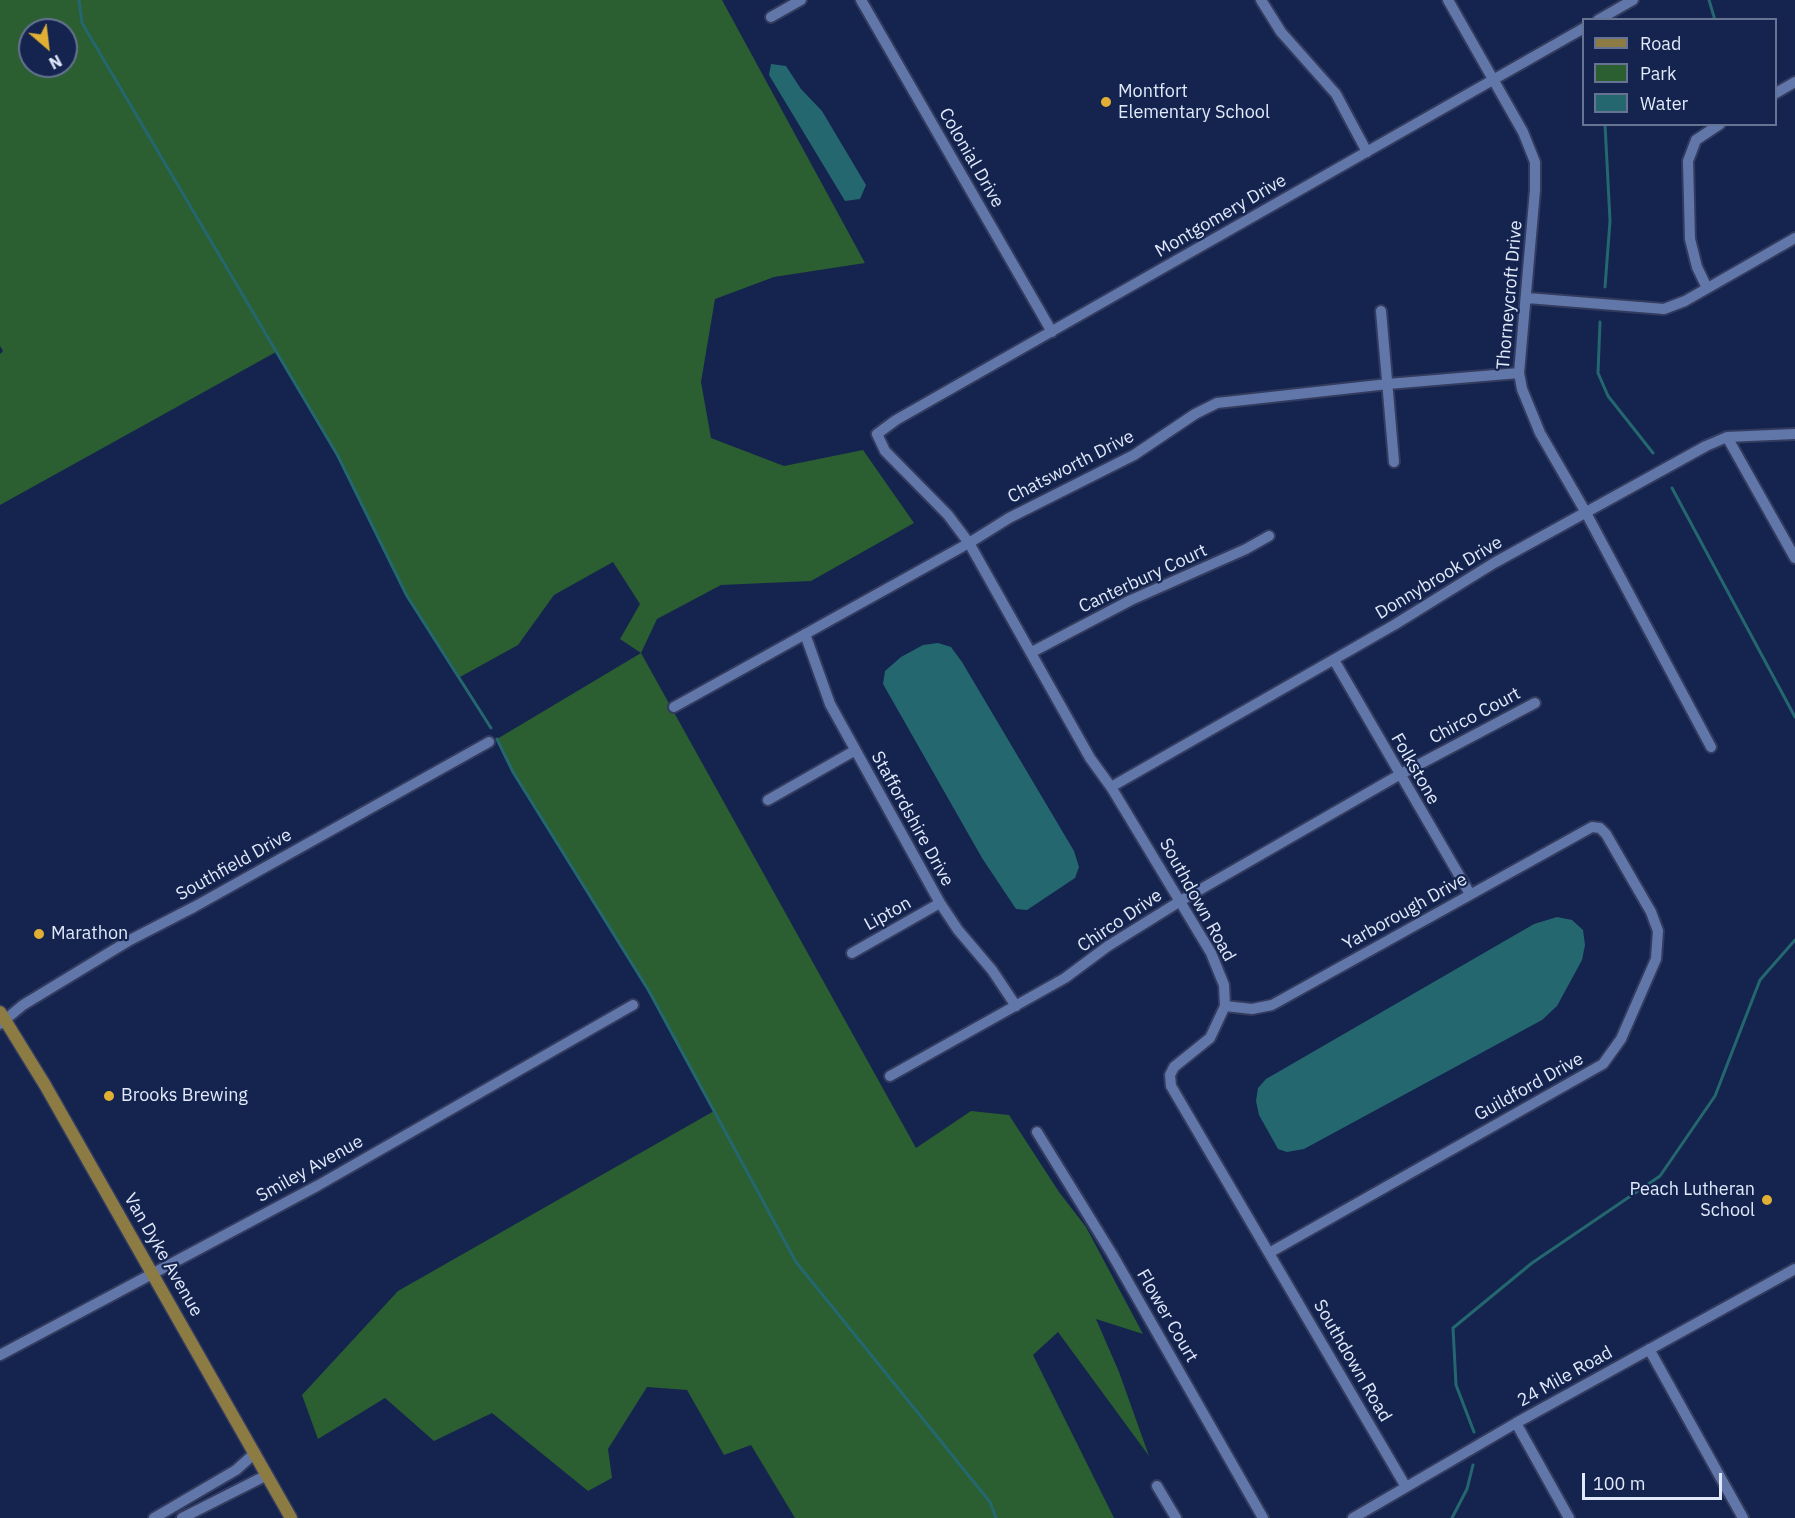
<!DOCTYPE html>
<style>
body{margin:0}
#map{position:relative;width:1795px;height:1518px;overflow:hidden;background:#14244f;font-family:"IBM Plex Sans",sans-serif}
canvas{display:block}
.legend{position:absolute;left:1582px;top:18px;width:195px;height:108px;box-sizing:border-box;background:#14244f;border:2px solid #667393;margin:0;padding:8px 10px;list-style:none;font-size:18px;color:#e1e9fa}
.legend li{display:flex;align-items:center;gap:12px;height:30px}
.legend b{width:30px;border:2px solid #667393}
.north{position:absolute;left:18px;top:18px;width:60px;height:60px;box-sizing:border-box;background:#14244f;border:2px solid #667393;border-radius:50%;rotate:152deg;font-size:16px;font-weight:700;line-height:24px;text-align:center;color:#e1e9fa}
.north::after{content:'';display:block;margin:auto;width:21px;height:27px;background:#e1af34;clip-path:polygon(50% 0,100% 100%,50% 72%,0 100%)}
.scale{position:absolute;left:1582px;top:1473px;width:140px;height:27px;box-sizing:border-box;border:3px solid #e1e9fa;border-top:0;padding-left:8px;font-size:18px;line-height:21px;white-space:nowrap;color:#e1e9fa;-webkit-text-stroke:4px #14244f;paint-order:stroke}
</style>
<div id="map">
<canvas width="1795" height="1518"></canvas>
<ul class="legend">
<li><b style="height:8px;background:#8c7c44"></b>Road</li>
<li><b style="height:16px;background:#2b5e30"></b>Park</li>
<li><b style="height:16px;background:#24676f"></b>Water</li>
</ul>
<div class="north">N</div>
<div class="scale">100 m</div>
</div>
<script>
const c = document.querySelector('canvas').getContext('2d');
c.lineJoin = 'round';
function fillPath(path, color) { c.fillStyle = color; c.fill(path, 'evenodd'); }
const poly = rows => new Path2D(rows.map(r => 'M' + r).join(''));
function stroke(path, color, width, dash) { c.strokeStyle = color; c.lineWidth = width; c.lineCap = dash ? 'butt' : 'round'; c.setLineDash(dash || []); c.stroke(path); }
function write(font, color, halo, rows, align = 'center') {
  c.font = font + ' "IBM Plex Sans",sans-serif'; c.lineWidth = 4.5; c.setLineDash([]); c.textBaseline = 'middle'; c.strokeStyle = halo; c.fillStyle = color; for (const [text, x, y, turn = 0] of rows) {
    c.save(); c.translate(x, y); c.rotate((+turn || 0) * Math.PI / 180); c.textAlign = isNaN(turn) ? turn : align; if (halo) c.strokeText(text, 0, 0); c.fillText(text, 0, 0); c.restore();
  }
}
fillPath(poly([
 [0,0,722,0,865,263,774,277,715,299,701,382,711,438,784,466,863,450,914,523,811,581,721,585,657,619,641,653,916,1148,971,1111,1009,1115,1059,1192,1086,1227,1143,1334,1096,1319,1119,1372,1149,1456,1058,1332,1033,1355,1114,1518,795,1518,751,1445,724,1455,687,1390,647,1387,608,1449,612,1478,588,1491,492,1413,434,1441,385,1398,318,1439,302,1395,398,1291,714,1111,649,991,513,772,497,739,641,653,620,639,640,604,613,562,554,595,518,645,460,677,407,596,338,456,276,352,0,505,0,354,3,351,0,346],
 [30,30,66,30,66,66,30,66]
]), '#2b5e30');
fillPath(poly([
 [771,64,786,66,801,89,822,111,866,185,860,199,845,201,769,75],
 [938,643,951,647,962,662,1074,851,1079,867,1075,878,1027,910,1016,909,982,858,883,684,885,671,901,657,923,645],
 [1557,917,1572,920,1583,930,1585,945,1582,960,1557,1006,1542,1020,1304,1149,1287,1152,1278,1149,1259,1115,1256,1101,1258,1088,1266,1079,1534,924]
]), '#24676f');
stroke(poly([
 [79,0,82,23,338,456,407,596,491,728],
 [1709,0,1715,20],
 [1605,124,1610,221,1605,287],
 [1600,322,1598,373,1608,396,1653,453],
 [1672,488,1795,717],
 [497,739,513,772,649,991,796,1262,990,1502,996,1518],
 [1474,1432,1456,1385,1453,1328,1532,1263,1660,1176,1715,1096,1760,980,1795,940],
 [1452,1518,1467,1489,1473,1465]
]), '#24676f', 3);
const minor = poly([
 [861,0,1052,332],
 [1261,0,1281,32,1336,94,1367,152],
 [1448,0,1523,132,1535,162,1535,190,1519,373,1522,389,1540,433,1585,511,1711,747],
 [771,17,801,0],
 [1598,20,1633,0],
 [1776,93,1795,82],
 [1707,288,1697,267,1690,239,1688,161,1696,140,1720,124],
 [1527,298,1664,309,1685,301,1795,238],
 [1381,311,1394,462],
 [1727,437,1795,558],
 [805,634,830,704,940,903,958,930,992,970,1016,1006],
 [1032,652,1131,600,1246,549,1269,536],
 [1334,660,1470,894],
 [674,707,969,543,1009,518,1134,455,1195,414,1217,403,1388,384,1519,373],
 [1111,787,1394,625,1494,563,1706,446,1727,437,1795,434],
 [768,800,854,751],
 [852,953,940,903],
 [1225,1006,1252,1009,1272,1005,1592,827,1600,828,1606,834,1651,912,1658,931,1656,959,1621,1039,1603,1064,1269,1253],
 [0,1024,23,1005,130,940,194,907,489,742],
 [890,1076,1065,978,1108,946,1182,900,1399,775,1535,703],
 [1037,1132,1112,1254,1263,1518],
 [1649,1349,1743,1518],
 [0,1355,317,1186,633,1005],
 [1516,1423,1569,1518],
 [1157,1486,1176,1518],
 [1406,1487,1171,1086,1170,1075,1174,1067,1210,1038,1225,1006,1224,985,1211,953,1111,787,1090,758,969,543,948,515,885,451,877,434,896,420,1584,28],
 [154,1518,236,1470,255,1453],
 [182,1518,267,1475],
 [1353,1518,1516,1423,1795,1269]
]);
const major = poly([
 [0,1012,45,1085,291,1518]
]);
stroke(minor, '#333b5f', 14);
stroke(major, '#333b5f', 15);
stroke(minor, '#6277a9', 10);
stroke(major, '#8c7c44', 12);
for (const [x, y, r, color] of [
 [1106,102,6,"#e1af34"],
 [39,934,6,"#e1af34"],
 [109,1096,6,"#e1af34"],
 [1767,1200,6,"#e1af34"]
]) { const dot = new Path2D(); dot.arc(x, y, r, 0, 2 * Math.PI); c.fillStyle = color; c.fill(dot); stroke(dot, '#14244f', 2); }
write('18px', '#e1e9fa', '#14244f', [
 ["Montfort",1118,92],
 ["Elementary School",1118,113],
 ["Marathon",51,934],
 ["Brooks Brewing",121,1096],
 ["Peach Lutheran",1755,1190,"right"],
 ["School",1755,1211,"right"]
], 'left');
write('18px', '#e1e9fa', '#14244f', [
 ["Colonial Drive",971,158,60],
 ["Montgomery Drive",1221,216,-30],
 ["Thorneycroft Drive",1510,295,-85],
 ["Chatsworth Drive",1071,467,-27],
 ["Donnybrook Drive",1439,578,-31],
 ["Canterbury Court",1143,579,-25],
 ["Chirco Court",1475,716,-28],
 ["Folkstone",1415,769,60],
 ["Staffordshire Drive",912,819,61],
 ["Southfield Drive",234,865,-29],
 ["Southdown Road",1197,900,61],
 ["Yarborough Drive",1405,912,-29],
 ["Lipton",888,914,-29],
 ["Chirco Drive",1120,921,-34],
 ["Guildford Drive",1529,1087,-29],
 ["Smiley Avenue",310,1169,-29],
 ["Van Dyke Avenue",163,1255,60],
 ["Flower Court",1167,1316,60],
 ["Southdown Road",1352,1361,60],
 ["24 Mile Road",1565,1377,-29]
]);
</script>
